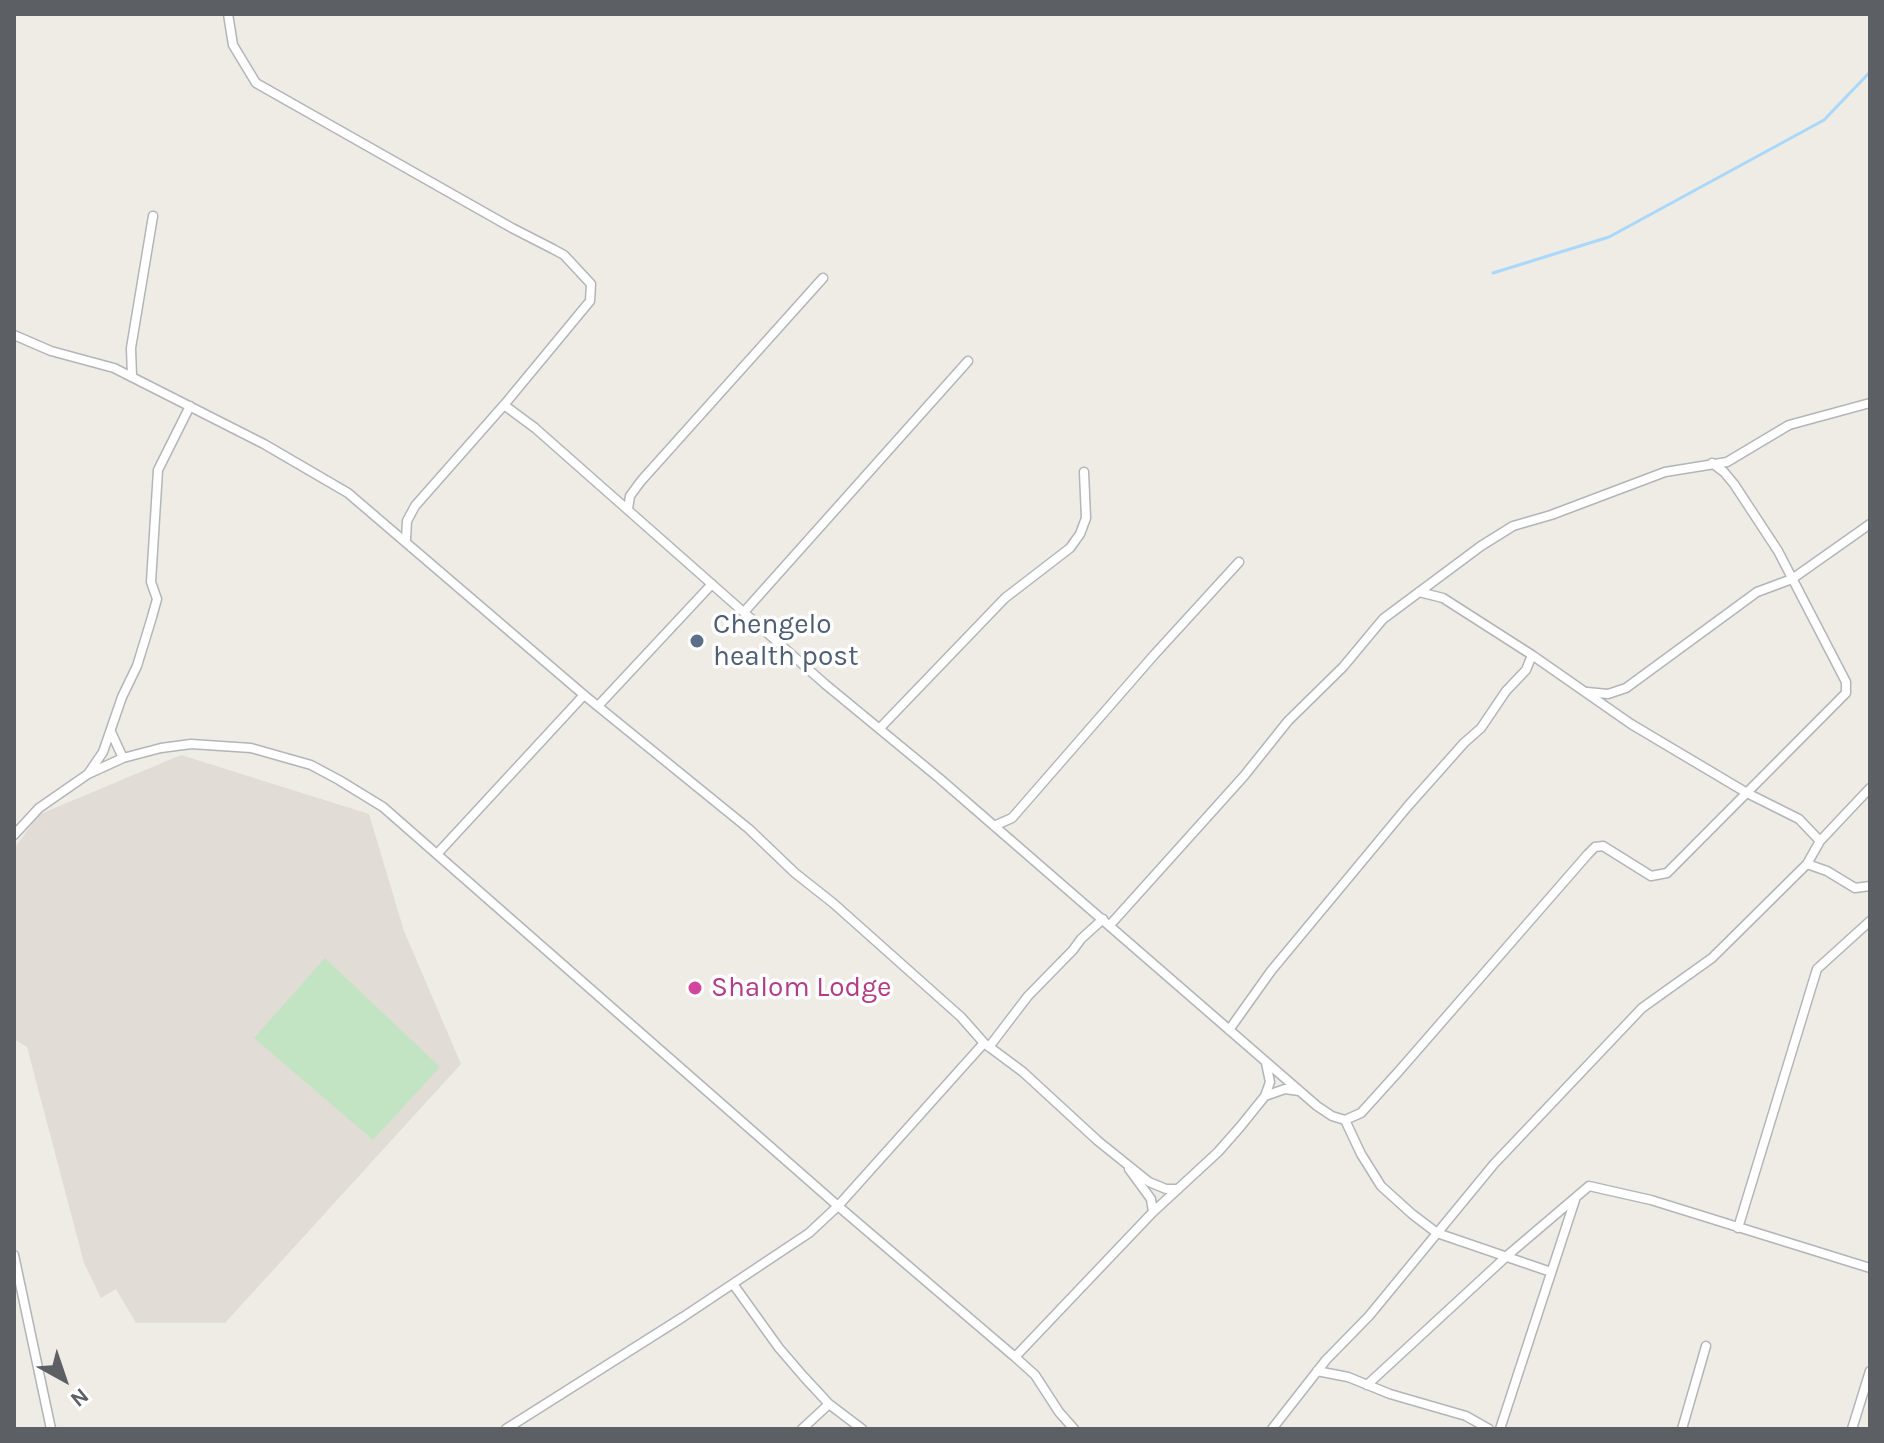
<!DOCTYPE html>
<style>
body{margin:0}
#map{position:relative;width:1884px;height:1443px;overflow:hidden;background:#eeece5;font-family:Karla,sans-serif}
canvas{display:block}
.frame{position:absolute;inset:0;border:16px solid #5c6064;pointer-events:none}
.north{position:absolute;left:24px;top:1339px;width:80px;height:80px;-webkit-text-stroke:6px #fff;paint-order:stroke;rotate:140deg;font-size:22px;font-weight:700;line-height:32px;text-align:center;color:#5c6064}
.north::after{content:'';display:block;margin:auto;width:28px;height:36px;background:#5c6064;clip-path:polygon(50% 0,100% 100%,50% 72%,0 100%)}
</style>
<div id="map">
<canvas width="1884" height="1443"></canvas>
<div class="frame"></div>
<div class="north">N</div>
</div>
<script>
const c = document.querySelector('canvas').getContext('2d');
c.lineJoin = 'round';
function fillPath(path, color) { c.fillStyle = color; c.fill(path, 'evenodd'); }
const poly = rows => new Path2D(rows.map(r => 'M' + r).join(''));
function stroke(path, color, width, dash) { c.strokeStyle = color; c.lineWidth = width; c.lineCap = dash ? 'butt' : 'round'; c.setLineDash(dash || []); c.stroke(path); }
function write(font, color, halo, rows, align = 'center') {
  c.font = font + ' Karla,sans-serif'; c.lineWidth = 7; c.setLineDash([]); c.textBaseline = 'middle'; c.strokeStyle = halo; c.fillStyle = color; for (const [text, x, y, turn = 0] of rows) {
    c.save(); c.translate(x, y); c.rotate((+turn || 0) * Math.PI / 180); c.textAlign = isNaN(turn) ? turn : align; if (halo) c.strokeText(text, 0, 0); c.fillText(text, 0, 0); c.restore();
  }
}
fillPath(poly([
 [181,755,369,814,404,931,461,1064,225,1323,136,1323,116,1289,101,1298,84,1263,27,1047,14,1039,14,849,38,815]
]), '#e1ddd6');
fillPath(poly([
 [325,958,440,1067,373,1140,254,1038]
]), '#c3e4c3');
stroke(poly([
 [1493,273,1609,237,1824,120,1870,72]
]), '#a9d8fa', 3);
const street = poly([
 [228,14,233,45,256,83,512,228,553,249,564,255,591,284,590,301,504,405,415,506,407,521,406,539],
 [14,335,51,351,114,368,264,444,348,493,584,695,749,829,795,873,833,903,961,1017,984,1043,1023,1072,1098,1141,1149,1182,1166,1189,1178,1189],
 [132,377,131,348,153,216],
 [504,405,535,428,825,684,939,778,1317,1106,1332,1116,1345,1120,1361,1113,1399,1071,1588,854,1595,847,1603,846,1651,876,1667,873,1846,693,1846,682,1778,551,1734,484,1724,472,1712,463],
 [628,509,630,496,641,481,823,278],
 [1419,592,1443,598,1532,655,1631,724,1747,793,1799,819,1820,841,1807,864],
 [744,612,968,361],
 [1587,692,1608,694,1626,688,1757,592,1792,579,1870,524],
 [598,706,712,584],
 [880,728,1005,598,1070,548,1080,534,1086,518,1084,472],
 [111,732,123,758],
 [88,774,103,752,122,697,137,666,152,617,157,599,151,582,158,470,190,406],
 [994,826,1012,818,1154,655,1239,562],
 [14,835,39,808,88,774,123,758,161,748,191,744,251,748,311,765,339,780,383,807,838,1206,1015,1357,1035,1375,1059,1412,1074,1429],
 [1820,841,1870,788],
 [437,854,584,695],
 [1110,925,1244,776,1288,721,1343,667,1383,619,1481,546,1513,526,1551,515,1665,472,1727,462,1789,425,1870,403],
 [1229,1030,1271,971,1408,806,1464,743,1481,728,1506,691,1526,670,1532,655],
 [989,1047,1028,996,1073,950,1081,939,1103,919],
 [1265,1096,1285,1089,1299,1091],
 [1345,1120,1361,1154,1381,1186,1412,1214,1437,1233,1551,1272],
 [1129,1169,1151,1199,1153,1212],
 [1738,1228,1817,969,1870,921],
 [14,1255,51,1429],
 [733,1284,779,1348,804,1377,829,1404,862,1429],
 [1015,1357,1153,1212,1218,1152,1240,1127,1265,1096,1270,1082,1266,1063],
 [1317,1371,1348,1377,1390,1394,1466,1416,1489,1429],
 [1367,1385,1508,1255,1589,1186,1651,1200,1870,1268],
 [506,1429,683,1317,809,1233,838,1206,984,1043],
 [802,1429,829,1404],
 [1272,1429,1326,1360,1369,1316,1494,1164,1642,1008,1712,958,1807,864,1827,871,1855,888,1870,886],
 [1500,1429,1575,1200],
 [1682,1429,1706,1346],
 [1852,1429,1870,1371]
]);
stroke(street, '#b2b5b9', 11);
stroke(street, '#fff', 8);
for (const [x, y, r, color] of [
 [697,641,8,"#5c6f8a"],
 [695,988,8,"#d1479c"]
]) { const dot = new Path2D(); dot.arc(x, y, r, 0, 2 * Math.PI); c.fillStyle = color; c.fill(dot); stroke(dot, '#fff', 3); }
write('28px', '#4e5e75', '#fff', [
 ["Chengelo",713,625],
 ["health post",713,657]
], 'left');
write('28px', '#b23c85', '#fff', [
 ["Shalom Lodge",711,988]
], 'left');
</script>
